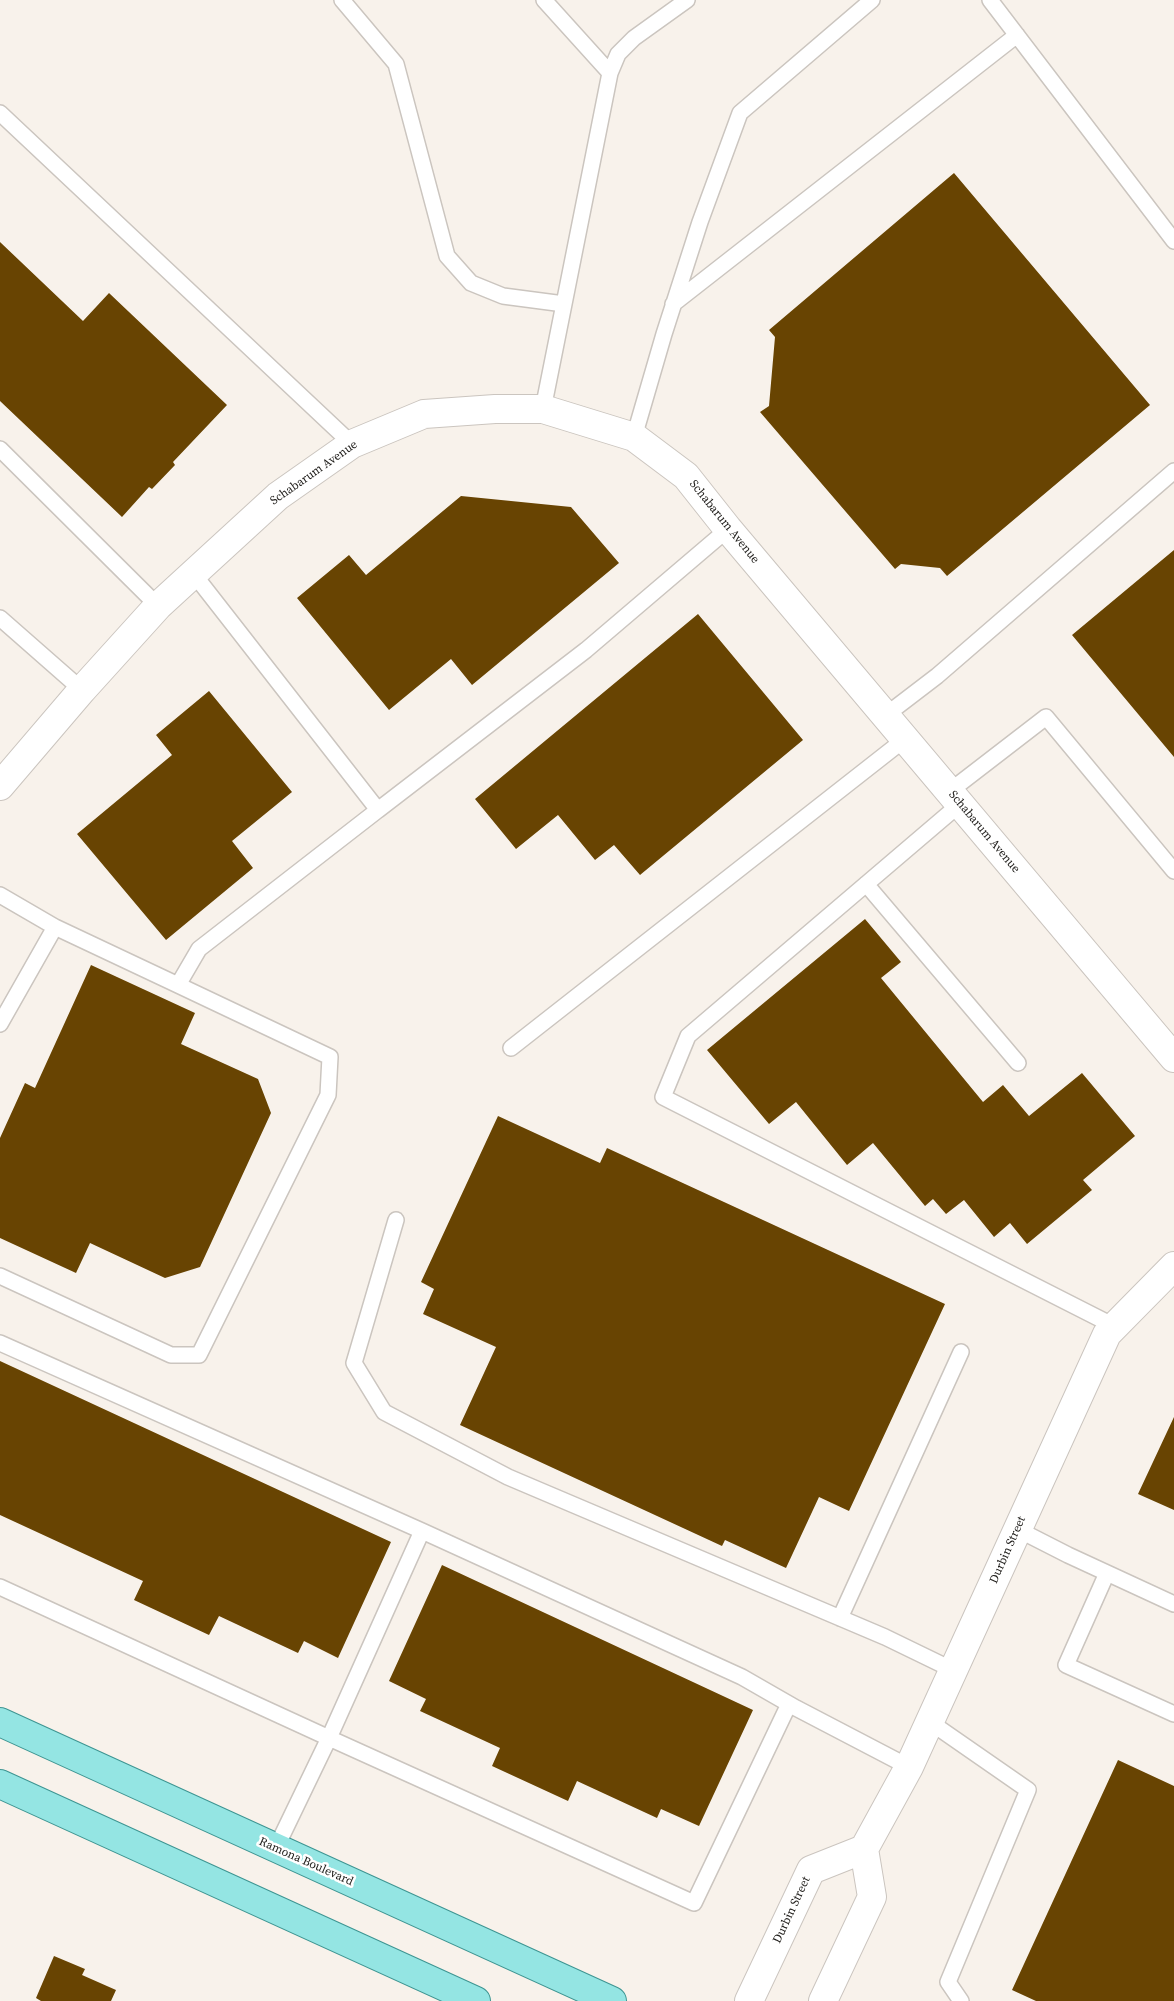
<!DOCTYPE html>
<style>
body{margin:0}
canvas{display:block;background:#f8f2eb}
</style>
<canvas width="1174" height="2001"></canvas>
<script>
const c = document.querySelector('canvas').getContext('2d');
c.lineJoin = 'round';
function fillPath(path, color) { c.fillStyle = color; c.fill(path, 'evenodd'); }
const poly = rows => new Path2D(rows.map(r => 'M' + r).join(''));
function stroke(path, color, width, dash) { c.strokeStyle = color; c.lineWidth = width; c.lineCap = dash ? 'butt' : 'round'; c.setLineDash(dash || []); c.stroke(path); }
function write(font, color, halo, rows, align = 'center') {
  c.font = font + ' "Source Serif 4",serif'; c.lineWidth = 5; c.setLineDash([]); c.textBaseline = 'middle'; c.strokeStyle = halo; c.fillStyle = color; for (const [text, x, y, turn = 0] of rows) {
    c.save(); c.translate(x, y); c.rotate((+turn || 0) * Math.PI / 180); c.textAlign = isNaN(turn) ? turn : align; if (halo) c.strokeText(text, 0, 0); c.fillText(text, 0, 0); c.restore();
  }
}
fillPath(poly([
 [954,173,1150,405,947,576,940,568,901,564,895,569,760,412,769,406,775,337,769,330],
 [0,242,83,321,109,293,227,405,173,462,175,465,152,489,149,487,122,517,0,401],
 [461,496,571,507,619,563,472,685,451,659,389,710,297,598,349,555,366,575],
 [1174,550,1174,757,1072,635],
 [698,614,803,740,640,875,614,845,595,860,558,815,516,849,475,799],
 [209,691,292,792,232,841,253,868,166,940,77,834,172,755,156,735],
 [865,919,901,962,881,978,983,1102,1003,1085,1029,1116,1082,1073,1135,1136,1083,1180,1092,1190,1027,1244,1010,1223,994,1237,964,1200,946,1214,933,1199,925,1206,873,1143,847,1165,796,1102,769,1124,707,1050],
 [91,965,195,1013,181,1044,258,1079,271,1113,200,1267,165,1278,90,1243,76,1273,0,1238,0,1138,25,1083,35,1088],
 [498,1116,600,1163,607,1148,945,1304,849,1511,819,1497,786,1568,725,1540,722,1546,460,1425,496,1347,423,1314,434,1289,421,1282],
 [0,1361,391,1542,338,1658,304,1641,298,1653,219,1616,209,1635,134,1600,143,1581,0,1515],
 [1174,1417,1174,1510,1138,1494],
 [442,1565,753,1710,699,1826,661,1809,657,1818,577,1781,568,1801,492,1766,500,1748,420,1711,426,1699,389,1681],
 [1118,1760,1174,1786,1174,2001,1036,2001,1012,1990],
 [54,1956,85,1969,82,1975,116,1990,111,2001,41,2001,36,1998]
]), '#684402');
const service = poly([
 [342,0,396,64,447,256,471,283,503,296,564,304,543,409],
 [544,0,610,73],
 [990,0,1174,241],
 [0,113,352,444],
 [564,304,610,73,618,54,634,38,687,0],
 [673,304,1017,35],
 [634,437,664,334,700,222,740,113,872,0],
 [0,449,158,606],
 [193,573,378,810,586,650,728,529],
 [0,618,82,690],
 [886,715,937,676,1174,471],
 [950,791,1046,717,1174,871],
 [960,804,688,1036,663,1097,1114,1326],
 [866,884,1018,1063],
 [0,895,55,927],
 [0,1024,55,927,178,985],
 [511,1048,905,739],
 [396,1220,354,1363,384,1412,508,1477,885,1637,953,1670],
 [0,1276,171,1355,199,1355,328,1095,330,1057,178,985,199,949,378,810],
 [0,1343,422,1531,742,1677,796,1708,909,1767],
 [1017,1529,1068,1555,1174,1604],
 [422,1531,329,1738,694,1903,789,1704],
 [1107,1573,1066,1665,1174,1714],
 [0,1587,329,1738,276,1848],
 [840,1618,961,1352],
 [930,1722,1028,1790,948,1982,961,2001]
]);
const minor = poly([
 [0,786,82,690,158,606,278,496,352,444,424,414,495,409,543,409,634,437,686,476,728,529,1174,1058],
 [749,2001,811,1870,864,1849,909,1767,1107,1334,1174,1266],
 [823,2001,872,1897,864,1849]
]);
const primary = poly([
 [0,1722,612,2001],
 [0,1784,476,2001]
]);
stroke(service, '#cbc5bf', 18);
stroke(minor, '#cbc5bf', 30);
stroke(primary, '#3e9592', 30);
stroke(service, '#fff', 15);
stroke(minor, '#fff', 28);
stroke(primary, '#94e5e3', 28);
write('12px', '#23211e', '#fff', [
 ["Schabarum Avenue",314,473,-35],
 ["Schabarum Avenue",724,522,51],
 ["Schabarum Avenue",984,832,50],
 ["Durbin Street",1008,1550,-66],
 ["Ramona Boulevard",306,1862,24],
 ["Durbin Street",792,1910,-65]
]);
</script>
